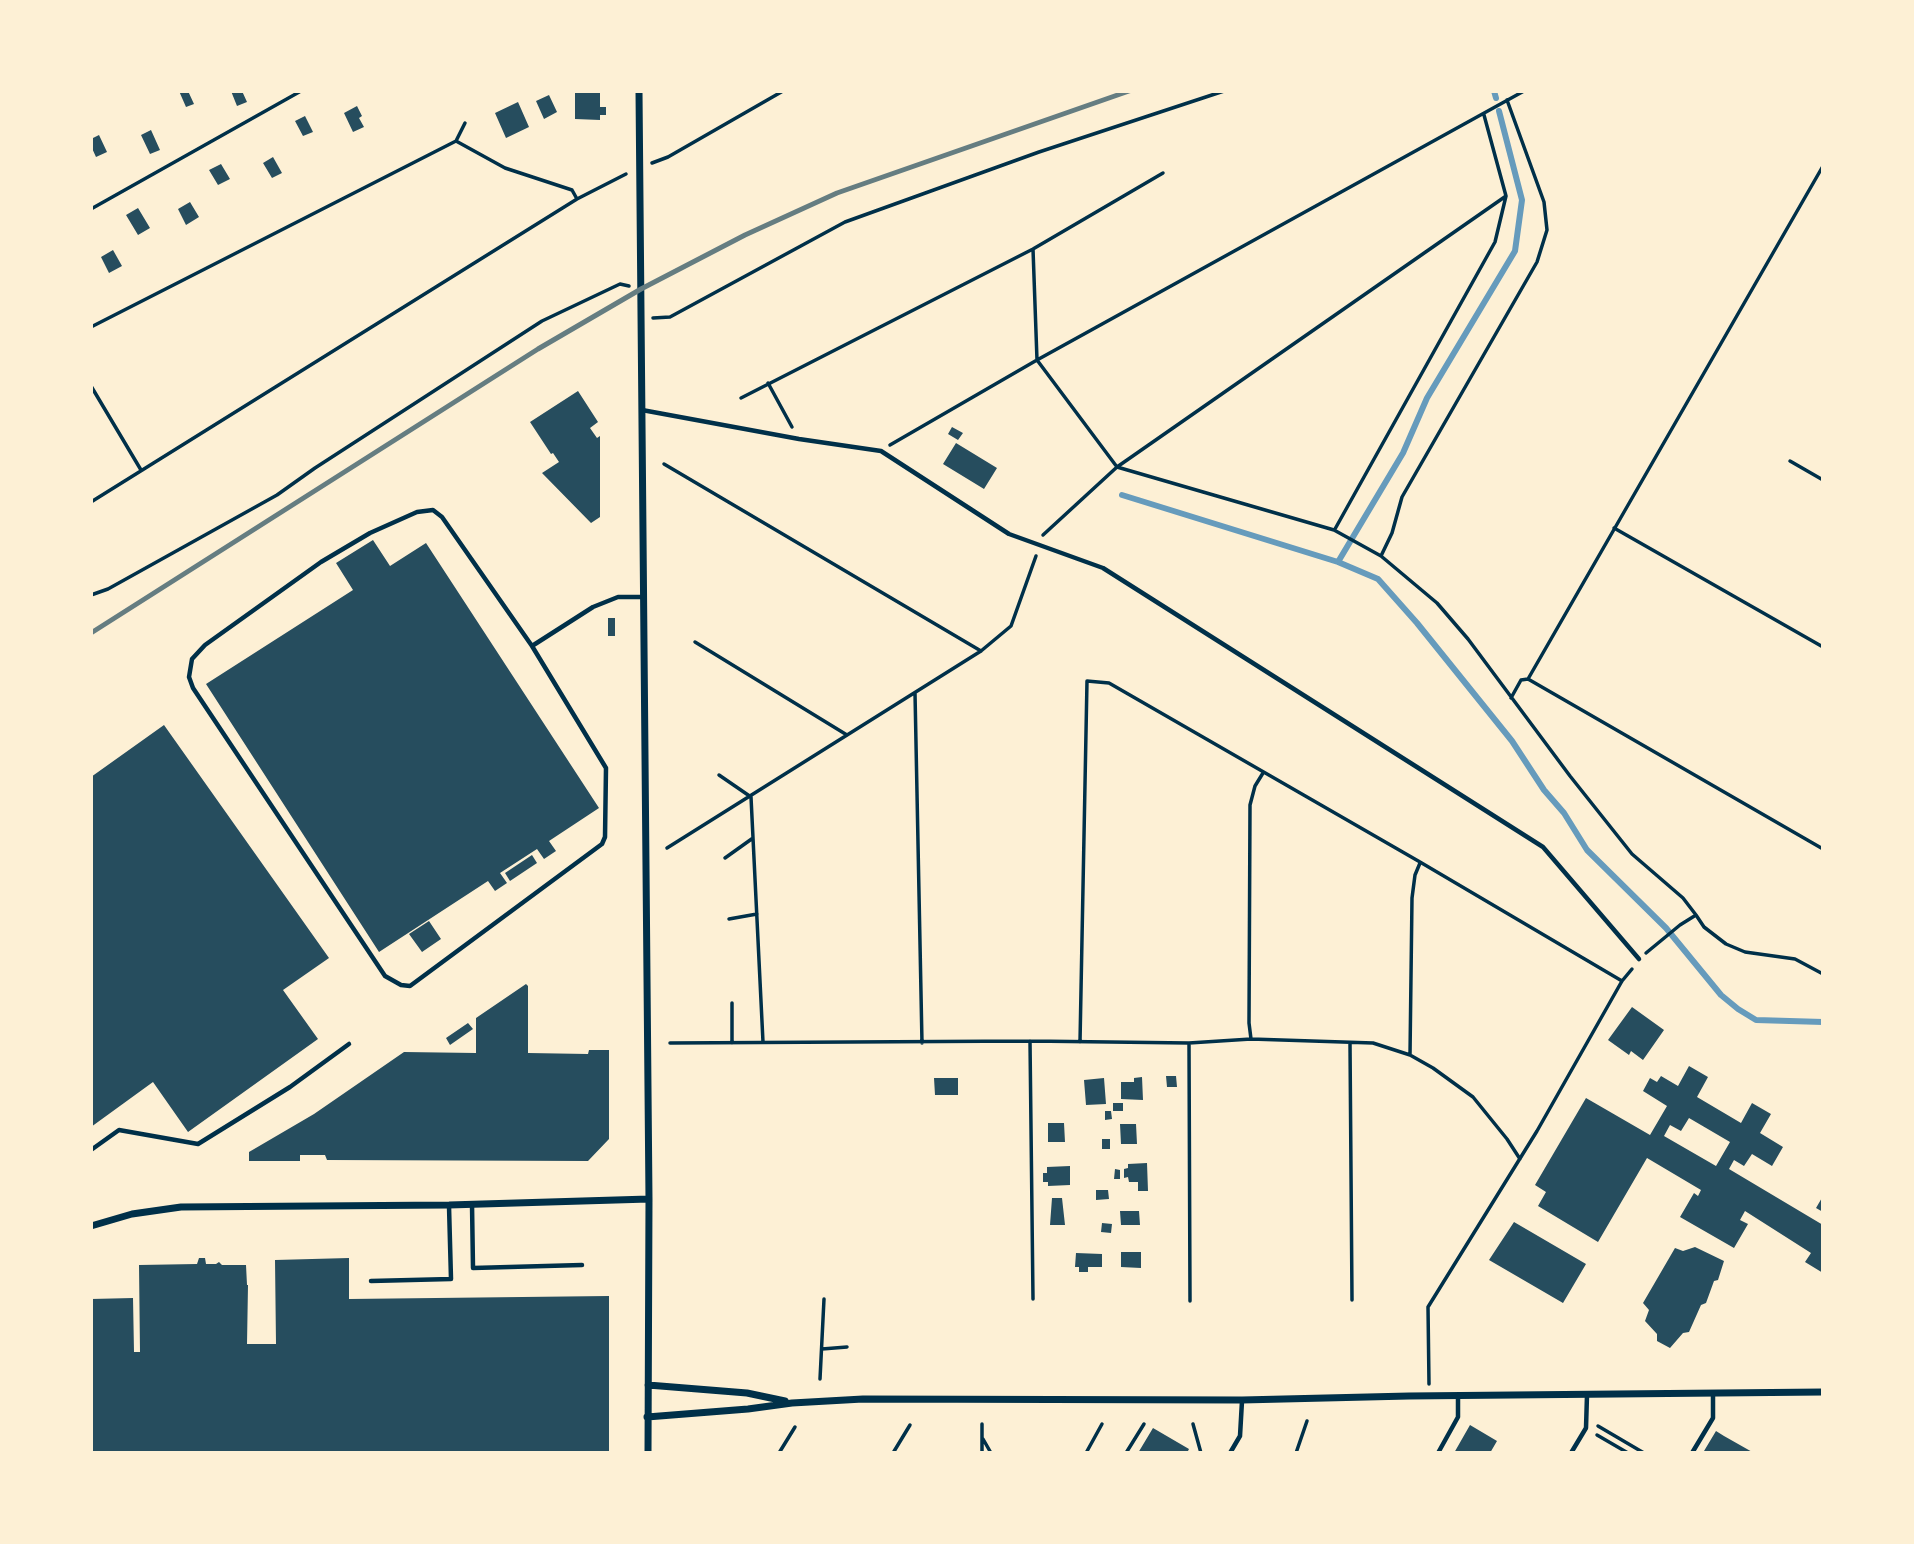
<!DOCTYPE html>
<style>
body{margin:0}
#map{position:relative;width:1914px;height:1544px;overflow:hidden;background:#fdf0d5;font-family:Poppins,sans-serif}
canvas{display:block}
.frame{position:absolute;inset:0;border:93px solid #fdf0d5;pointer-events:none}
</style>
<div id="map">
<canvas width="1914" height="1544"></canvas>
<div class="frame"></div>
</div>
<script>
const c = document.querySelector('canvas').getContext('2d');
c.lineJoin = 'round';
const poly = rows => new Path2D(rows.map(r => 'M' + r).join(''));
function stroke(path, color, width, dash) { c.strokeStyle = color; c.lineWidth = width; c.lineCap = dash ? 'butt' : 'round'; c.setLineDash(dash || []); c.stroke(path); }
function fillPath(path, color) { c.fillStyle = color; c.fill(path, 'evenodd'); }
stroke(poly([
 [1494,91,1496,98],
 [1122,495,1338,562,1378,579,1417,623,1512,741,1544,790,1564,813,1587,850,1666,928,1721,995,1738,1009,1756,1020,1823,1022],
 [1338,562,1403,453,1427,398,1515,251,1522,200,1499,111]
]), '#669bbc', 6);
fillPath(poly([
 [179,91,188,91,194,104,186,107],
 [231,91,242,91,247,102,237,106],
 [575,93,600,93,600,107,606,107,606,115,600,115,600,120,575,119],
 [549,95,557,112,544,119,536,101],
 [518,102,529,127,506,138,495,113],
 [357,106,362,116,359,118,364,127,353,132,344,113],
 [305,116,313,132,303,136,295,121],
 [151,130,160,150,150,154,141,135],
 [99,135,107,152,96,157,91,146,91,139],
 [273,157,282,173,272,178,263,163],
 [221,164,230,179,218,185,209,170],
 [190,202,199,217,186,225,178,209],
 [138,208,150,228,138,235,126,215],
 [113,250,122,266,109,273,101,257],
 [578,391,598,422,590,428,597,438,600,436,600,517,591,523,542,473,559,462,553,453,551,454,530,422],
 [952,427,963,433,958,440,948,434],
 [956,443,997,468,984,489,943,464],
 [373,540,390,566,426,543,599,808,549,841,556,851,544,859,537,849,500,873,507,883,495,891,488,881,379,952,206,684,353,590,336,563],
 [608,618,615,618,615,636,608,636],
 [164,725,329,958,283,990,318,1039,188,1132,153,1082,91,1127,91,777],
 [532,855,537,863,510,881,505,873],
 [429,921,441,939,422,952,409,934],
 [526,984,528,986,528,1053,588,1054,589,1050,609,1050,609,1139,588,1161,327,1160,325,1155,300,1155,300,1161,249,1161,249,1152,314,1114,404,1052,476,1053,476,1018],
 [1632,1007,1664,1030,1643,1060,1631,1051,1629,1055,1608,1040],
 [468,1023,473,1029,450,1045,446,1038],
 [1689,1066,1708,1077,1697,1097,1741,1123,1752,1103,1771,1114,1760,1133,1783,1147,1772,1166,1752,1154,1744,1166,1734,1160,1729,1169,1823,1225,1823,1273,1805,1262,1811,1253,1745,1211,1740,1220,1748,1224,1734,1248,1680,1217,1694,1193,1698,1196,1701,1190,1647,1158,1598,1242,1538,1206,1546,1192,1535,1185,1586,1098,1650,1135,1667,1106,1643,1091,1650,1078,1657,1082,1661,1076,1678,1086],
 [1689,1118,1730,1142,1716,1166,1664,1136,1670,1125,1681,1131],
 [1166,1076,1176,1076,1177,1087,1167,1087],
 [1142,1077,1143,1100,1121,1099,1121,1082,1134,1082,1134,1078],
 [934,1078,958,1078,958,1095,935,1095],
 [1104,1078,1106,1104,1086,1105,1084,1080],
 [1113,1103,1123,1103,1123,1111,1113,1111],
 [1105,1111,1111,1111,1112,1119,1105,1120],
 [1048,1123,1064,1123,1065,1142,1048,1142],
 [1120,1124,1136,1124,1137,1144,1121,1144],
 [1102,1139,1110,1139,1110,1149,1102,1149],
 [1147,1163,1148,1191,1138,1191,1138,1182,1129,1182,1128,1177,1124,1178,1124,1169,1128,1168,1128,1164],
 [1070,1166,1070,1185,1048,1186,1048,1182,1043,1182,1043,1173,1047,1173,1047,1167],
 [1115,1169,1120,1170,1120,1179,1114,1179],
 [1096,1190,1108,1190,1109,1199,1096,1200],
 [1823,1196,1823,1212,1816,1208],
 [1052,1198,1062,1198,1065,1225,1050,1225],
 [1120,1211,1139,1211,1140,1225,1121,1225],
 [1514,1222,1586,1264,1563,1303,1489,1260],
 [1102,1223,1112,1224,1111,1233,1101,1232],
 [1695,1247,1724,1261,1718,1280,1714,1281,1706,1303,1701,1305,1689,1332,1683,1333,1670,1348,1657,1341,1657,1334,1645,1321,1649,1310,1643,1303,1675,1248,1683,1251],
 [1121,1252,1141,1252,1141,1268,1121,1267],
 [1076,1253,1102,1254,1102,1267,1088,1267,1088,1272,1079,1272,1079,1267,1075,1267],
 [199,1258,205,1258,206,1264,216,1264,219,1262,222,1265,246,1265,247,1285,248,1285,247,1344,276,1344,275,1260,349,1258,349,1299,609,1296,609,1453,91,1453,91,1299,133,1298,134,1352,140,1352,139,1265,197,1264],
 [1470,1425,1497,1441,1490,1453,1454,1453],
 [1153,1428,1189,1449,1187,1453,1138,1453],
 [1716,1431,1724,1436,1754,1453,1706,1453,1704,1451]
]), '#264d5e');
stroke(poly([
 [456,141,505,168,572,190,577,199],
 [652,163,668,157,783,91],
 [91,209,301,91],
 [1033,249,1037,360,1117,467,1334,530,1381,556,1437,603,1468,639,1570,776,1632,854,1683,898,1696,915],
 [653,318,670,317,845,222,1039,152,1224,91],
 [91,327,456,141,465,123],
 [768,383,792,427],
 [91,386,141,470],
 [741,398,1033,249,1163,173],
 [890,445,1037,360,1524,91],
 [1790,461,1823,480],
 [664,464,981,651],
 [91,502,577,199,626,174],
 [1614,528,1823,647],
 [1335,529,1495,242,1506,196,1484,115],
 [1043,535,1117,467,1506,196],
 [1381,556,1392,533,1402,497,1537,262,1547,230,1544,202,1507,100],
 [91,595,108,589,277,495,315,468,542,321,620,284,629,286],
 [695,642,847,735],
 [1528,679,1823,849],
 [915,693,922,1043],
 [1511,698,1521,680,1528,679,1823,166],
 [719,775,751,797,763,1042],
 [667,848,981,651,1011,626,1036,556],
 [725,858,753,838],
 [729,919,757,914],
 [1646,953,1680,925,1696,915,1704,927,1726,944,1745,952,1795,959,1823,974],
 [1251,1039,1249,1023,1250,805,1255,786,1263,773],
 [1030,1041,1033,1299],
 [1080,1042,1087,681,1109,683,1420,862,1622,981],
 [670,1043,1030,1041,1189,1043,1251,1039,1373,1043,1410,1055,1433,1068,1473,1097,1507,1139,1520,1159],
 [732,1043,732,1003],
 [1189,1043,1190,1301],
 [1350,1043,1352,1300],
 [1410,1055,1412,898,1415,875,1420,863],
 [822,1349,847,1347],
 [820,1379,824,1299],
 [1429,1384,1428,1307,1537,1131,1622,981,1632,969],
 [982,1424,982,1453],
 [1193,1424,1201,1453],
 [1598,1426,1644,1453],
 [1597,1435,1628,1453],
 [983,1439,991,1453],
 [779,1453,795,1427],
 [893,1453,910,1425],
 [1086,1453,1102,1424],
 [1126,1453,1144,1424],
 [1296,1453,1307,1421]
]), '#003049', 3.5);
stroke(poly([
 [642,410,799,439,881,451,1009,534,1103,568,1543,847,1639,959],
 [532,646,606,768,605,837,602,844,410,986,401,985,385,976,193,688,189,677,192,659,205,645,321,562,370,533,417,512,433,510,442,517,532,646,593,607,618,597,643,597],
 [91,1150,119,1130,198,1144,290,1087,349,1044],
 [472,1204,473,1268,582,1265],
 [371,1281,451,1279,449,1206],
 [1230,1453,1240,1436,1242,1401],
 [1438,1453,1458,1417,1458,1396],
 [1571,1453,1586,1428,1587,1395],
 [1692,1453,1713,1418,1713,1395]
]), '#003049', 4.5);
stroke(poly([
 [639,91,649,1199,648,1453],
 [91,1226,132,1214,181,1207,449,1205,649,1199],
 [648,1385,747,1393,785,1401],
 [647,1417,748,1409,792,1403,863,1399,1242,1400,1409,1396,1823,1392]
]), '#003049', 7);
stroke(poly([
 [91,633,538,349,641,289,745,235,837,193,1129,91]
]), '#657d81', 5);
</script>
